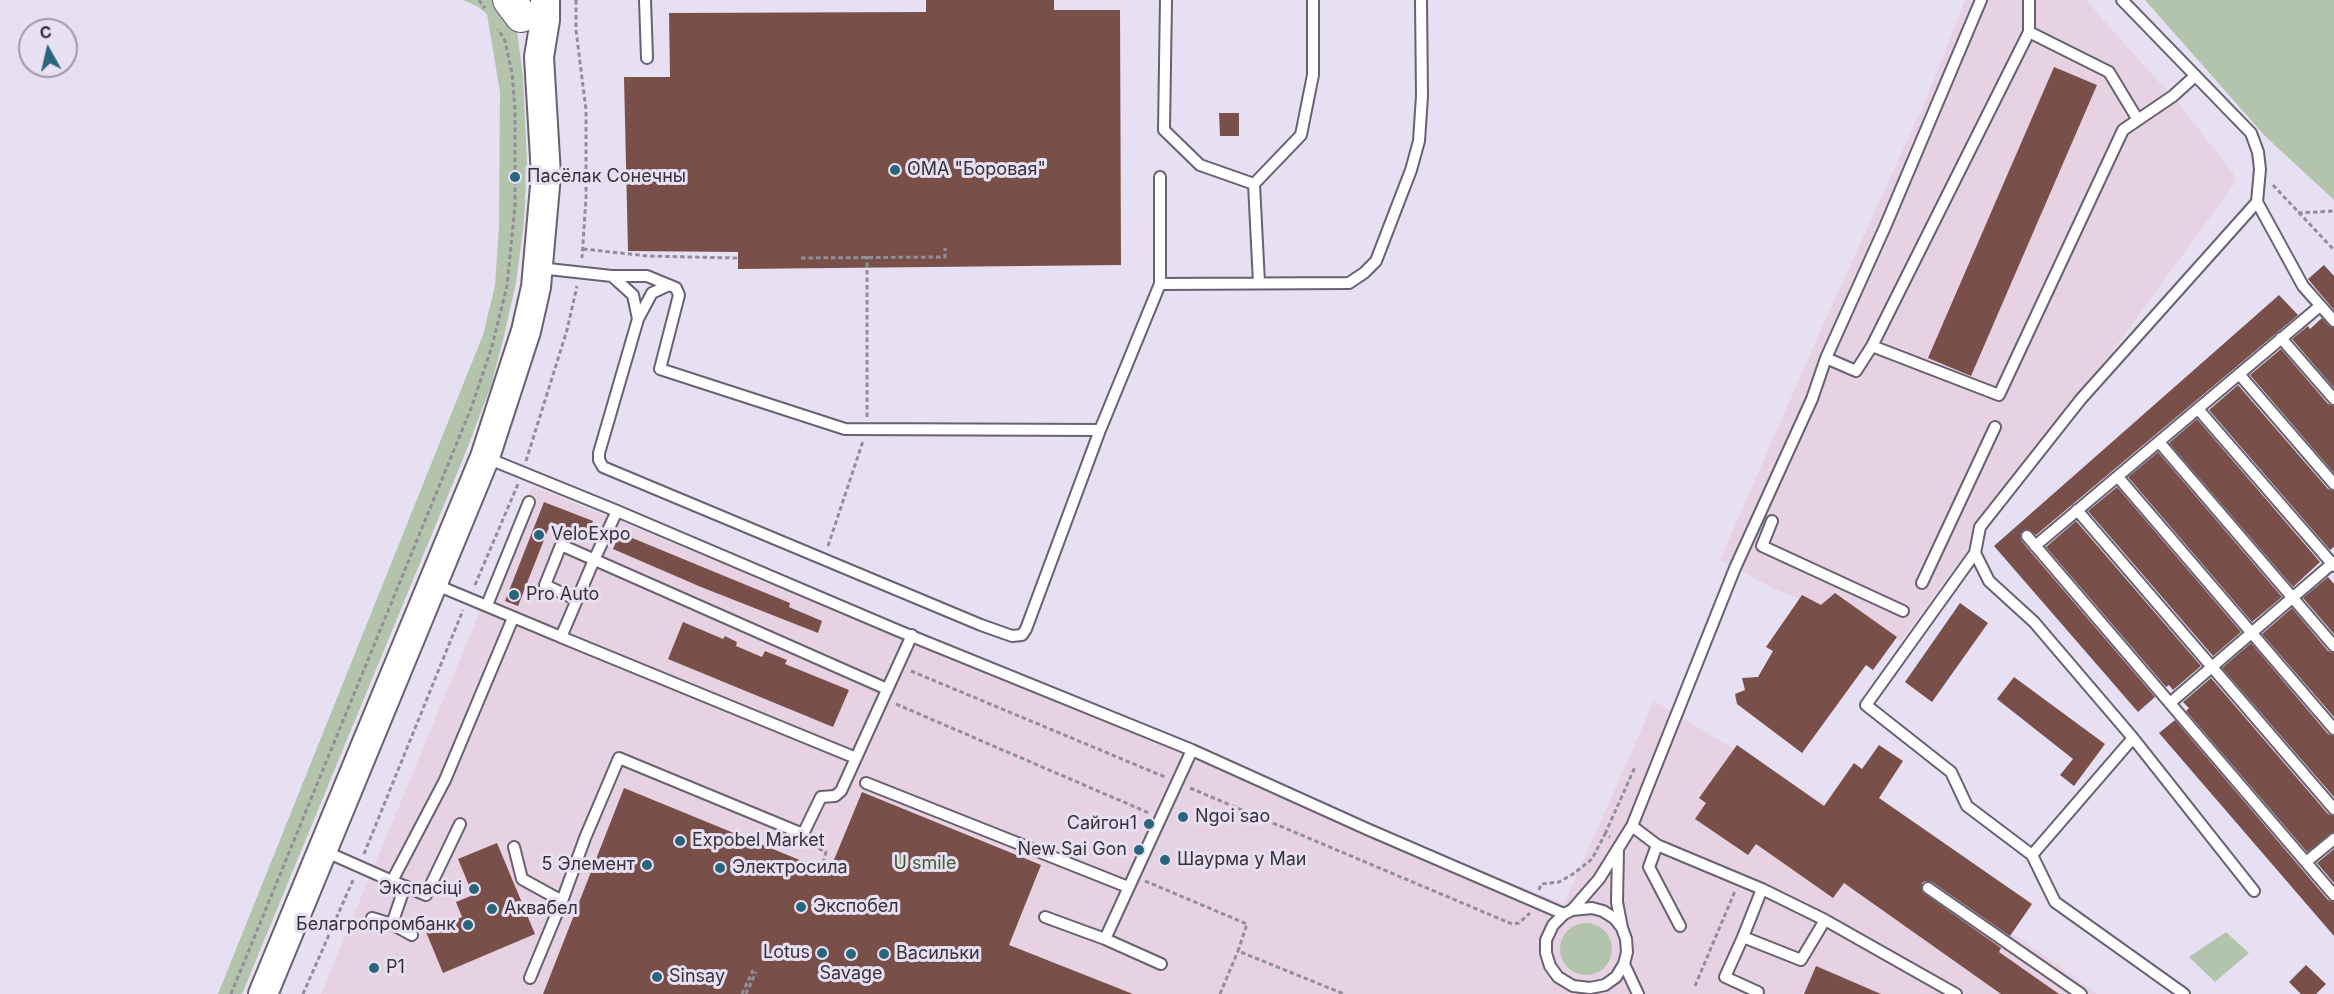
<!DOCTYPE html>
<meta charset="utf-8">
<style>
body{margin:0}
#map{position:relative;width:2334px;height:994px;overflow:hidden;background:#e7dff2;font-family:Inter,sans-serif}
canvas{display:block}
.north{position:absolute;left:18px;top:18px;width:60px;height:60px;box-sizing:border-box;background:#e7dff2;border:2px solid #a09aa8;border-radius:50%;rotate:352deg;font-size:16px;font-weight:700;line-height:24px;text-align:center;color:#353239}
.north::after{content:'';display:block;margin:auto;width:21px;height:27px;background:#29667c;clip-path:polygon(50% 0,100% 100%,50% 72%,0 100%)}
</style>
<div id="map">
<canvas width="2334" height="994"></canvas>
<div class="north">С</div>
</div>
<script>
const c = document.querySelector('canvas').getContext('2d');
c.lineJoin = 'round';
function fillPath(path, color) { c.fillStyle = color; c.fill(path, 'evenodd'); }
const poly = rows => new Path2D(rows.map(r => 'M' + r).join(''));
function stroke(path, color, width, dash) { c.strokeStyle = color; c.lineWidth = width; c.lineCap = dash ? 'butt' : 'round'; c.setLineDash(dash || []); c.stroke(path); }
function write(font, color, halo, rows, align = 'center') {
  c.font = font + ' Inter,sans-serif'; c.lineWidth = 6; c.setLineDash([]); c.textBaseline = 'middle'; c.strokeStyle = halo; c.fillStyle = color; for (const [text, x, y, turn = 0] of rows) {
    c.save(); c.translate(x, y); c.rotate((+turn || 0) * Math.PI / 180); c.textAlign = isNaN(turn) ? turn : align; if (halo) c.strokeText(text, 0, 0); c.fillText(text, 0, 0); c.restore();
  }
}
fillPath(poly([
 [1965,0,2086,0,2154,77,2173,96,2234,175,2235,183,1901,641,1775,589,1720,560,1823,325,1929,93],
 [532,486,1564,904,1654,701,1875,834,1884,855,2027,943,2097,994,321,994]
]), '#e6d2e2');
fillPath(poly([
 [463,0,513,0,523,77,527,162,524,222,516,283,504,336,491,386,465,454,242,994,218,994,483,335,495,286,499,226,500,92,487,14,477,6],
 [2145,0,2334,0,2334,200,2265,136],
 '1560 949a26 26 0 1 1 52 0a26 26 0 1 1-52 0Z',
 [2226,932,2249,953,2215,982,2189,957]
]), '#b3c4ac');
fillPath(poly([
 [926,0,1054,0,1054,10,1120,10,1121,265,738,269,738,252,628,251,624,77,670,77,669,13,926,12],
 [2054,67,2097,85,1971,376,1928,358],
 [1219,113,1239,113,1239,136,1220,136],
 [2324,265,2334,276,2334,310,2308,279],
 [2279,295,2298,315,2036,535,2026,529,2020,534,2021,540,2029,550,2155,697,2138,712,1994,546],
 [2322,318,2329,326,2334,328,2334,388,2292,339,2308,326,2310,329],
 [2281,349,2328,404,2334,406,2334,473,2250,375],
 [2238,385,2328,489,2334,491,2334,547,2330,550,2209,410],
 [2197,419,2320,562,2293,587,2169,443],
 [2158,452,2282,597,2252,622,2128,477],
 [2117,487,2241,632,2213,656,2088,511],
 [544,502,593,521,587,536,551,522,518,606,505,601],
 [2076,521,2201,666,2173,690,2169,685,2166,687,2046,547],
 [620,533,790,603,789,607,822,621,818,633,701,587,613,549],
 [2328,577,2334,584,2334,634,2303,598],
 [1835,593,1897,637,1873,670,1866,665,1802,753,1737,704,1735,694,1745,690,1742,678,1758,677,1773,651,1766,647,1802,595,1821,605],
 [1960,603,1988,623,1932,702,1905,682],
 [2292,608,2328,651,2334,653,2334,717,2262,634],
 [683,622,723,639,725,636,737,642,736,646,762,657,765,651,787,660,785,664,849,690,833,727,668,659],
 [2251,643,2328,734,2334,736,2334,797,2222,668],
 [2014,677,2105,744,2074,786,2060,775,2073,759,1997,699],
 [2211,678,2328,814,2334,816,2334,832,2307,852,2186,711,2189,708,2183,702],
 [2175,720,2328,900,2334,902,2334,936,2159,733],
 [1737,745,1824,806,1854,763,1862,769,1879,745,1903,761,1879,798,2032,904,2010,936,1932,882,1925,881,1922,883,1922,892,2001,948,1999,952,2059,994,2001,994,1844,883,1833,898,1756,844,1748,855,1695,819,1706,803,1699,798],
 [624,788,829,872,862,792,1041,865,1009,945,1133,994,543,994],
 [497,843,535,934,443,973,426,932,462,917,456,902,473,895,458,859],
 [2334,849,2334,883,2317,863],
 [2306,965,2326,984,2316,994,2301,994,2289,982],
 [1816,966,1881,994,1804,994]
]), '#795049');
const service = poly([
 [645,0,647,58],
 [1166,0,1164,130,1200,165,1254,184],
 [2029,0,2029,32],
 [2122,0,2251,133,2258,152,2260,169,2257,202,2081,399,1980,527,1975,553,1989,581,2034,622,2133,738,2254,891],
 [2257,202,2303,286,2334,321],
 [539,268,612,276,647,276,676,288,679,295,660,369,845,429,1100,430],
 [612,276,633,295,638,319,599,453,599,460,603,467,981,625,1012,636,1022,635,1026,629,1100,430,1160,284,1160,177],
 [1259,283,1254,184,1301,135,1313,75,1313,0],
 [1160,284,1349,283,1364,273,1376,261,1411,170,1419,141,1422,96,1421,0],
 [638,319,652,293,669,285],
 [2281,338,2334,399],
 [1872,346,1999,395,2123,130,2173,96,2195,76],
 [1826,358,1856,371,1872,346,2029,32,2109,72,2138,120],
 [2239,374,2334,484],
 [2198,409,2334,566],
 [2159,442,2334,646],
 [487,458,617,511,899,631,1192,750,1367,829,1564,914],
 [2118,477,2334,729],
 [2077,510,2334,809],
 [1772,521,1762,546,1903,611],
 [2027,536,2334,895],
 [2035,546,2320,306],
 [1975,553,1866,705,1951,772,1967,806,2032,855,2055,902,2184,994],
 [1922,583,1995,427],
 [434,584,561,637,594,560,617,511],
 [577,600,545,585,561,545,887,689],
 [487,605,529,502],
 [561,637,856,758],
 [2170,703,2334,562],
 [866,783,1128,887],
 [1632,826,1657,845,1762,889,1825,920,1956,994],
 [1657,845,1649,867,1680,926],
 [514,847,522,879,562,901,585,838,619,758,803,834,821,797,835,796,841,791,912,635],
 [322,850,392,881,445,780,513,618],
 [1618,850,1617,902,1622,928,1626,939,1627,952,1624,964,1616,977,1605,985,1590,988,1573,986,1558,977,1550,966,1546,953,1546,940,1553,925,1564,914,1572,910,1592,908,1603,911,1614,918,1622,928],
 [2032,855,2133,738],
 [2306,862,2334,839],
 [392,881,426,895,460,824],
 [1928,888,2081,994],
 [1762,889,1743,937,1801,960,1825,920],
 [1572,910,1599,879,1632,826,1735,568,1812,399,1826,358,1885,227,1981,0],
 [1045,917,1105,939,1161,964],
 [372,918,392,924,412,935],
 [392,924,405,886],
 [1743,937,1725,977,1758,992],
 [1105,939,1192,750],
 [1624,964,1638,994],
 [530,978,562,901]
]);
const secondary = poly([
 [263,994,485,457,526,331,536,287,546,175,539,57,545,20,545,0]
]);
const primary = poly([
 [509,0,521,16]
]);
stroke(service, '#686172', 14);
stroke(secondary, '#686172', 32);
stroke(primary, '#686172', 34);
stroke(poly([
 [479,0,485,8],
 [576,0,576,30,586,110,586,198,582,258],
 [2273,185,2334,250],
 [2298,213,2334,211],
 [583,249,648,256,738,258],
 [801,258,945,257,945,248],
 [867,417,867,256],
 [526,461,567,330,577,286],
 [828,546,863,441],
 [475,585,518,484],
 [911,671,1165,777],
 [896,704,1149,813],
 [1190,788,1512,924,1519,923,1530,913],
 [1605,834,1635,767],
 [812,845,826,852,821,869],
 [364,854,463,610],
 [1145,881,1247,924,1238,951,1344,994],
 [1539,890,1541,884,1559,882,1573,874,1592,859,1605,834,1610,837],
 [1695,986,1735,891],
 [231,994,472,406,492,346,507,286,515,206,515,109,512,73,505,41,498,29],
 [303,994,353,880],
 [742,994,753,970],
 [746,994,756,972],
 [1220,994,1238,951]
]), '#928d9a', 3, [4.5, 3]);
stroke(service, '#fff', 10);
stroke(secondary, '#fff', 28);
stroke(primary, '#fff', 32);
for (const [x, y, r, color] of [
 [895,170,6,"#29667c"],
 [515,177,6,"#29667c"],
 [539,535,6,"#29667c"],
 [514,595,6,"#29667c"],
 [1183,817,6,"#29667c"],
 [1149,824,6,"#29667c"],
 [680,841,6,"#29667c"],
 [1139,850,6,"#29667c"],
 [1165,860,6,"#29667c"],
 [647,865,6,"#29667c"],
 [720,868,6,"#29667c"],
 [474,889,6,"#29667c"],
 [801,907,6,"#29667c"],
 [492,909,6,"#29667c"],
 [468,925,6,"#29667c"],
 [822,953,6,"#29667c"],
 [851,954,6,"#29667c"],
 [884,954,6,"#29667c"],
 [374,968,6,"#29667c"],
 [657,977,6,"#29667c"]
]) { const dot = new Path2D(); dot.arc(x, y, r, 0, 2 * Math.PI); c.fillStyle = color; c.fill(dot); stroke(dot, '#e7dff2', 2); }
write('18px', '#353239', '#e7dff2', [
 ["ОМА \"Боровая\"",907,170],
 ["Пасёлак Сонечны",527,177],
 ["VeloExpo",551,535],
 ["Pro Auto",526,595],
 ["Ngoi sao",1195,817],
 ["Сайгон1",1137,824,"right"],
 ["Expobel Market",692,841],
 ["New Sai Gon",1127,850,"right"],
 ["Шаурма у Маи",1177,860],
 ["5 Элемент",635,865,"right"],
 ["Электросила",732,868],
 ["Экспасіці",462,889,"right"],
 ["Экспобел",813,907],
 ["Аквабел",504,909],
 ["Белагропромбанк",456,925,"right"],
 ["Lotus",810,953,"right"],
 ["Васильки",896,954],
 ["P1",386,968],
 ["Savage",851,974,"center"],
 ["Sinsay",669,977]
], 'left');
write('18px', '#3a5d2b', '#e7dff2', [
 ["U smile",925,864]
]);
</script>
